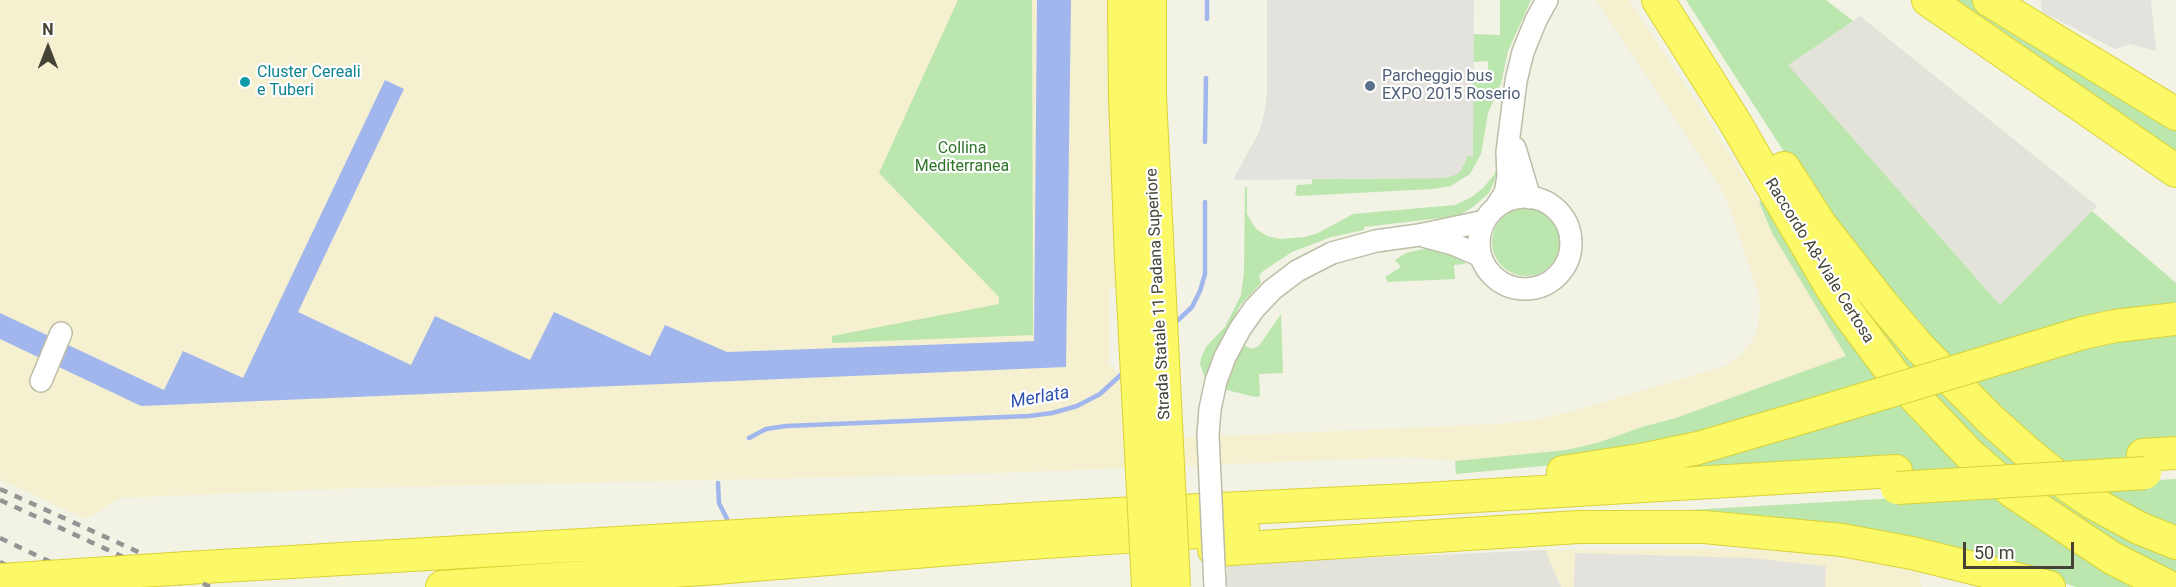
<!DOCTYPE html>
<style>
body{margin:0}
#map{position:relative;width:2176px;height:587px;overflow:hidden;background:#f2f2e5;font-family:Roboto,sans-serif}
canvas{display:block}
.north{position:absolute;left:18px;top:18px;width:60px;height:60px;-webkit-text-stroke:4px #fff;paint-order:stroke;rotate:0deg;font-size:16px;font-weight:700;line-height:24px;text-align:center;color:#444335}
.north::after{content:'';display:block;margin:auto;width:21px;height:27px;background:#444335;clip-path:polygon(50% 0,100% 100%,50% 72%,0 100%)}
.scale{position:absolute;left:1963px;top:542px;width:111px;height:27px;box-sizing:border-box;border:3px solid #444335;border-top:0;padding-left:8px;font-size:18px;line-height:21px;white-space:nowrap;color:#444335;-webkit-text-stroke:4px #fff;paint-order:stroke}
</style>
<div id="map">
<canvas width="2176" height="587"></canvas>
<div class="north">N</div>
<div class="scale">50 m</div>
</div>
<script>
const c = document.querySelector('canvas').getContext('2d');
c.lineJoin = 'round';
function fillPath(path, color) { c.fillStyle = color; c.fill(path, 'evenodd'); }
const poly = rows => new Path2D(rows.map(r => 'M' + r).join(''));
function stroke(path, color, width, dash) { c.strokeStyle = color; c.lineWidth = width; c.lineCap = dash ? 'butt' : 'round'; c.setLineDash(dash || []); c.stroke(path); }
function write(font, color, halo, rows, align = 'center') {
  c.font = font + ' Roboto,sans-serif'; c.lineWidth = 4.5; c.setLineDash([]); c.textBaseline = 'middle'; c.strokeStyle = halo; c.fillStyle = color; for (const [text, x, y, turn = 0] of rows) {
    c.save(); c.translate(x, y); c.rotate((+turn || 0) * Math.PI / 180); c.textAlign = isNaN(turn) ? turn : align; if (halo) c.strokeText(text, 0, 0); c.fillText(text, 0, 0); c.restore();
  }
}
fillPath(poly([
 [0,0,1139,0,1119,286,1109,289,1109,364,1129,385,1150,439,1497,424,1535,420,1570,412,1725,366,1742,354,1755,336,1758,325,1760,304,1758,293,1728,203,1719,185,1596,0,1629,0,1709,121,1759,202,1772,233,1846,356,1676,418,1642,427,1597,443,1566,450,1455,461,1406,457,975,474,358,488,120,498,86,519,0,479],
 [1776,549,1869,561,1919,571,1922,587,1561,587,1545,550]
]), '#f4f0d0');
fillPath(poly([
 [1860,16,2097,206,2000,305,1787,65],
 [1545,550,1561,587,1226,587,1227,564]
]), '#e4e3da');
fillPath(poly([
 [958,0,1032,0,1033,335,832,343,832,336,999,304,999,297,879,173],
 [1500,0,1531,0,1508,51,1501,84,1488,113,1481,154,1470,174,1451,186,1433,189,1298,196,1295,194,1297,185,1312,184,1312,179,1444,178,1464,165,1467,156,1473,156,1473,78,1488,77,1488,61,1473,62,1473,34,1500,35],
 [1686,0,1826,0,1853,21,1788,65,2000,305,2092,211,2176,283,2176,444,2145,481,2176,479,2176,532,2113,504,1962,379,1819,206],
 [1947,0,1974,0,2176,122,2176,157],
 [1498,165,1499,175,1497,175,1489,193,1473,207,1458,216,1364,227,1364,230,1331,237,1292,252,1263,271,1259,276,1261,283,1239,307,1232,323,1238,343,1252,349,1259,346,1281,314,1283,373,1259,374,1260,396,1255,397,1223,389,1204,376,1200,364,1201,358,1206,347,1225,327,1241,295,1244,272,1245,186,1247,188,1247,214,1256,229,1267,236,1280,239,1305,237,1318,233,1353,214,1455,205,1472,197,1483,188,1494,175],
 [1762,199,1849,340,2138,587,2076,587,2055,580,1568,517,1897,498,1895,461,1567,481,1586,462,1456,474,1455,461,1566,450,1597,443,1642,427,1676,418,1846,356,1772,233,1759,202],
 '1492 242a34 34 0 1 1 68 0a34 34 0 1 1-68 0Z',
 [1427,248,1455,255,1466,264,1454,265,1455,279,1388,282,1385,277,1401,267,1395,260,1406,253],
 [1827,253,1856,294,2176,556,2176,580,2010,476,1904,371]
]), '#bbe6ae');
fillPath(poly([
 [1267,0,1474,0,1473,156,1467,156,1461,171,1453,176,1444,178,1233,180,1259,132,1264,114,1267,94],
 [2041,0,2151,0,2156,51,2130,44,2115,49,2042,12],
 [1575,553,1750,558,1826,566,1825,587,1574,587]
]), '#e3e2dd');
fillPath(poly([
 [1037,0,1071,0,1066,367,141,406,0,339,0,313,164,390,183,351,243,378,385,80,404,89,298,312,411,365,435,316,530,360,554,312,650,356,665,325,727,352,1034,341]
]), '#a2b6ee');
stroke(poly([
 [1207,19,1207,0],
 [1205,142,1206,78],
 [1174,324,1192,307,1200,291,1205,274,1205,202],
 [749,438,766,429,786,426,1029,416,1052,413,1077,406,1100,394,1125,371],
 [718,483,719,503,727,519]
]), '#a2b6ee', 4.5);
const minor = poly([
 [1515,148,1530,198],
 '1479 243a46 46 0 1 1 92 0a46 46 0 1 1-92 0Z',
 [1496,207,1505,193,1508,177,1507,152,1516,81,1523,52,1536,20,1547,0],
 [1419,235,1485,221],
 [1423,236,1453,244,1481,256],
 [41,381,61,333]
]);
const highway = poly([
 [1658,0,1733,119,1831,287,1848,313,1894,375,1970,455,2013,492,2112,558,2169,587],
 [1928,0,2176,171],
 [1989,0,2176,114],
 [1784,168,1820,224,1884,306,1919,347,1991,420,2028,453,2071,488,2093,503,2139,528,2176,543],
 [2143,455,2176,453],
 [1563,472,1646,459,1698,448,1811,415],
 [1214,550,1579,527,1704,527,1842,540,1912,553,2049,587],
 [187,568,1117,514,1408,500,1896,471],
 [442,587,716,568,1015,544,1243,529]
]);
stroke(minor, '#bdbda8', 24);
stroke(highway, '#dad237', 34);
stroke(minor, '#fff', 21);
stroke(highway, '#fbf967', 32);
stroke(poly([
 [0,489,156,560,210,587],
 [0,500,188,587],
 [0,538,103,587],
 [0,562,52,587]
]), '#949494', 4.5, [8, 8]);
const minorBridge = poly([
 [1215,587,1208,435,1210,409,1216,381,1225,357,1240,329,1254,309,1272,290,1297,271,1332,253,1376,241,1419,235]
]);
const highwayBridge = poly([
 [1124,0,1125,97,1131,259,1148,587],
 [1150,0,1150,96,1174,587],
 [1811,415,2083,333,2115,326,2176,319],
 [1897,488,2145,473],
 [0,580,187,568]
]);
stroke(minorBridge, '#bdbda8', 24, []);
stroke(highwayBridge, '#dad237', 34, []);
stroke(minorBridge, '#fff', 21);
stroke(highwayBridge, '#fbf967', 32);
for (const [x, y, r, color] of [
 [245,82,6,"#0f9aa8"],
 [1370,86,6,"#5c6f8a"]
]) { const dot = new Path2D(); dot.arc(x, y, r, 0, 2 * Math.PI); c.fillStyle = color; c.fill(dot); stroke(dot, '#fff', 2); }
write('16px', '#0d838f', '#fff', [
 ["Cluster Cereali",257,73],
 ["e Tuberi",257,91]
], 'left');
write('16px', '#4e5e75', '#fff', [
 ["Parcheggio bus",1382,77],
 ["EXPO 2015 Roserio",1382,95]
], 'left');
write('16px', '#2e7529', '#fff', [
 ["Collina",962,149],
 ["Mediterranea",962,167]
]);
write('16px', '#444335', '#fff', [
 ["Raccordo A8-Viale Certosa",1819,261,58],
 ["Strada Statale 11 Padana Superiore",1159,294,-93]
]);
write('italic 18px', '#3050ae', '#fff', [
 ["Merlata",1040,398,-10]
]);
</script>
